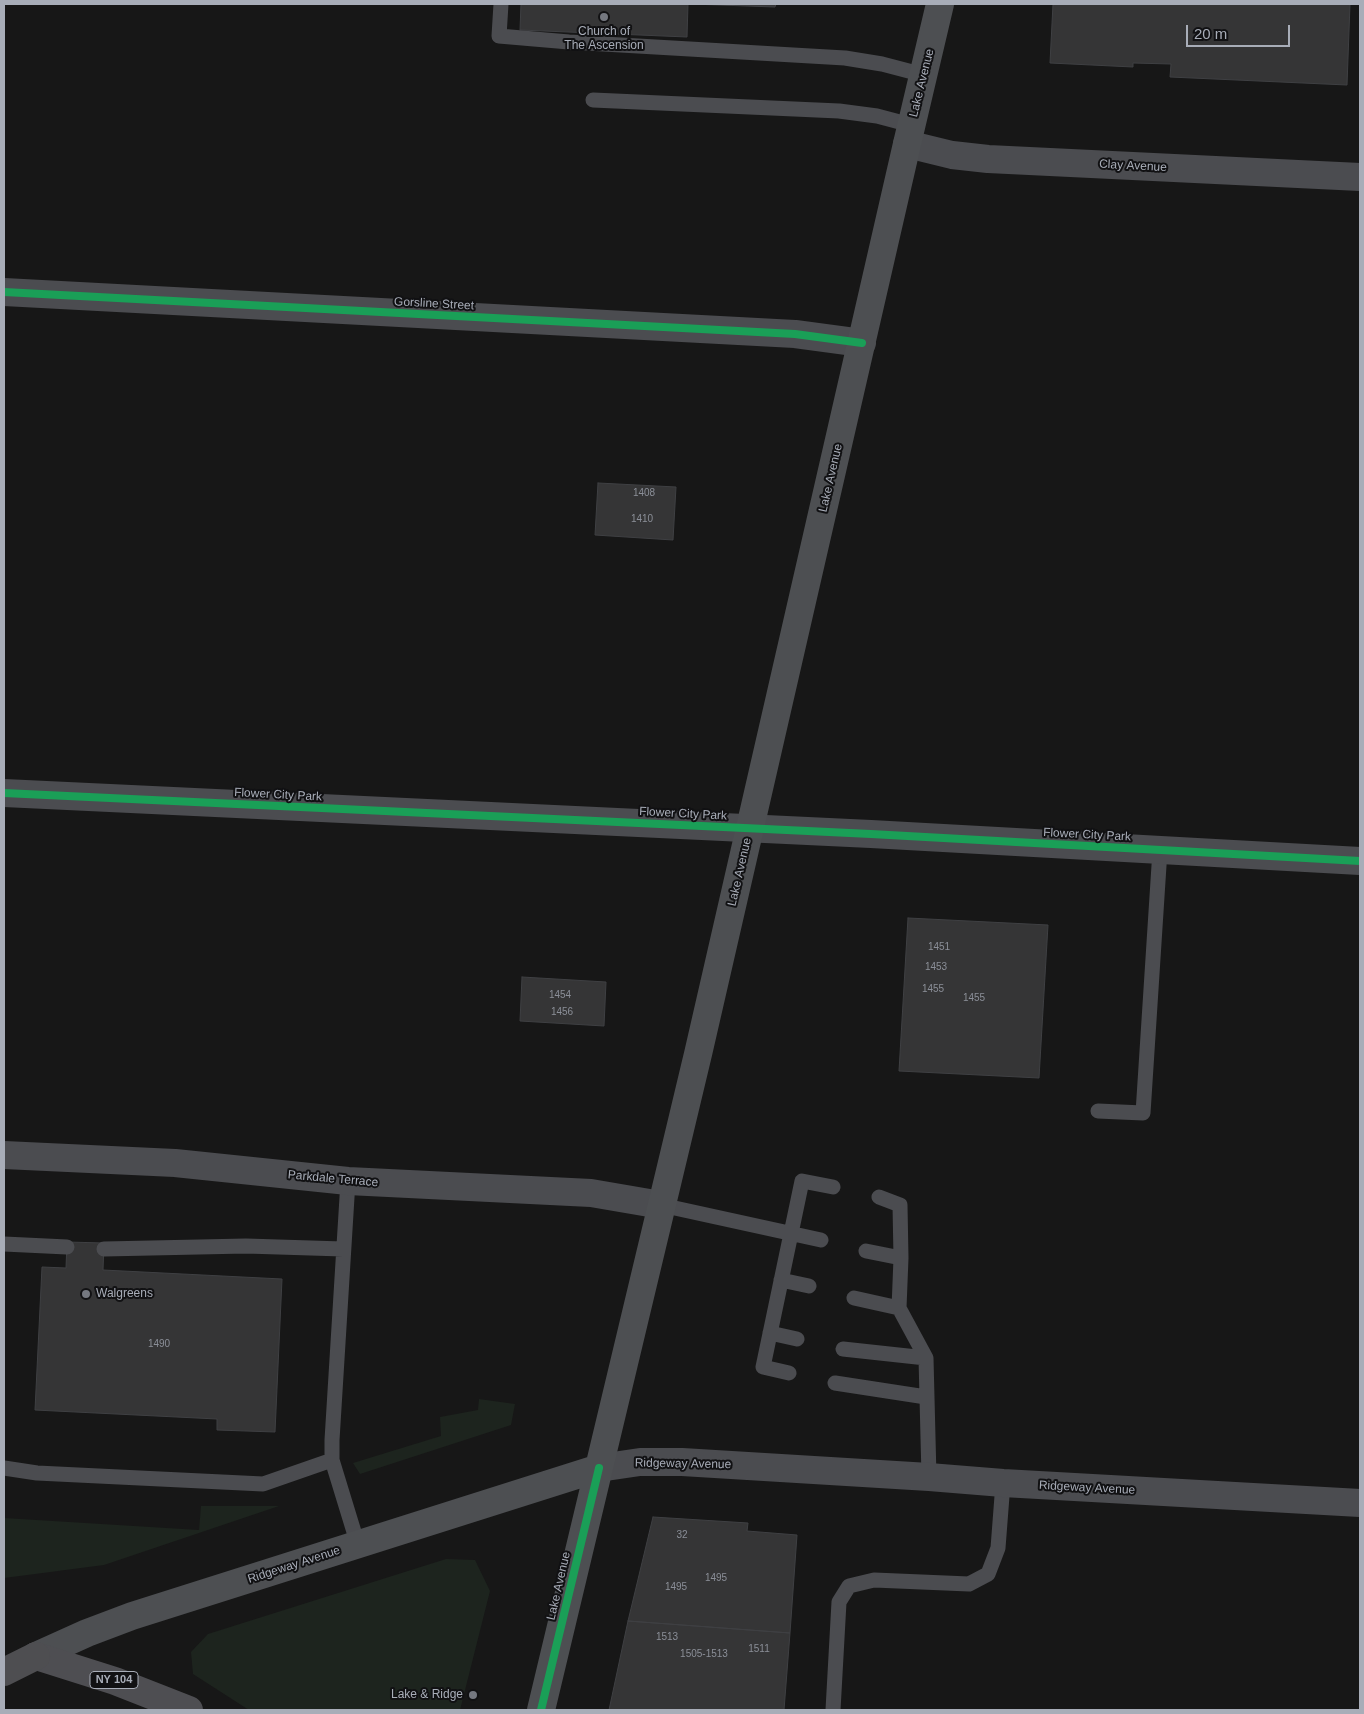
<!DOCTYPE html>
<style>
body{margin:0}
#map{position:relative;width:1364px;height:1714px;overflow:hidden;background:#171717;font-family:Helvetica,sans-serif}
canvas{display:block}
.frame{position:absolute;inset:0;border:5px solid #a8adb8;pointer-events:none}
.scale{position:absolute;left:1186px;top:25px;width:104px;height:22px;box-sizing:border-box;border:2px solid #a8adb8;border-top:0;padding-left:6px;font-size:15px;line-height:18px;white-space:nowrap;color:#a8adb8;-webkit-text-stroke:4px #111113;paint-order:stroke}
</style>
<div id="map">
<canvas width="1364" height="1714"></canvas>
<div class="frame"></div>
<div class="scale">20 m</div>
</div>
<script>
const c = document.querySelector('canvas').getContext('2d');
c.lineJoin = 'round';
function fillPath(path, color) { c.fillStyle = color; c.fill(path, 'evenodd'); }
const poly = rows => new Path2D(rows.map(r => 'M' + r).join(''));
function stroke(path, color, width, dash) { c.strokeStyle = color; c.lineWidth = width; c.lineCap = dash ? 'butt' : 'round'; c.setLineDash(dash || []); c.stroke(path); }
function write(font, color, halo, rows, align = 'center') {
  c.font = font + ' Helvetica,sans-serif'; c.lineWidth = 4; c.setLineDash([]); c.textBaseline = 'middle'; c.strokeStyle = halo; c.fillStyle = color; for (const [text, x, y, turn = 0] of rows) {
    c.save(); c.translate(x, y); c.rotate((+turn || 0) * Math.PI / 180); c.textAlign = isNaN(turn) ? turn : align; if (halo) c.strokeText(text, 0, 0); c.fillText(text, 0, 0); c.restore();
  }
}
fillPath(poly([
 [479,1399,515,1404,511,1425,360,1474,353,1463,441,1436,440,1417,478,1410],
 [201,1506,279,1506,104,1565,4,1578,4,1518,199,1530],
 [446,1559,475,1560,490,1591,460,1710,249,1710,193,1674,191,1652,208,1634]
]), '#1d241e');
const building = poly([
 [521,4,688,4,687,37,520,30,521,4],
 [691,4,776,4,775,7,691,4],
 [1053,4,1350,4,1347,85,1170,77,1171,64,1133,63,1133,67,1050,63,1053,4],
 [598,483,676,487,673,540,595,535,598,483],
 [908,918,1048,925,1039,1078,899,1071,908,918],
 [522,977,606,982,604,1026,520,1021,522,977],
 [67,1242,104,1243,103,1270,282,1279,275,1432,217,1430,217,1419,35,1410,42,1267,66,1268,67,1242],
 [653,1517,748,1523,747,1531,797,1535,790,1633,628,1621,653,1517],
 [628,1621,790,1633,784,1710,609,1710,628,1621]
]);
fillPath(building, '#353536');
stroke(building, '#3f4043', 1);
stroke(poly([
 [501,4,499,36,569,42,845,58,882,64,924,75],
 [593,100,839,111,877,116,911,125],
 [1098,1111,1143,1113,1160,850],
 [348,1181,332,1440,332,1460,358,1545],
 [879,1197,900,1205,901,1258,899,1308,926,1358,929,1477],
 [661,1205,821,1240],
 [4,1244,67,1247],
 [104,1249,246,1246,343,1249],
 [866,1251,901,1258],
 [781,1280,809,1286],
 [854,1298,899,1308],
 [770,1333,797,1339],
 [843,1349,926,1358],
 [789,1373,763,1367,802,1181,833,1187],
 [835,1383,926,1397],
 [4,1468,37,1473,263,1484,332,1460],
 [833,1710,839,1602,849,1586,874,1580,969,1584,988,1574,998,1548,1003,1483]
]), '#4b4c50', 15);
stroke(poly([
 [907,144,952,155,988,159,1360,177],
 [4,292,795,334,862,343],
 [4,793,871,834,1360,861],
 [4,1155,175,1163,348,1181,591,1193,661,1205]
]), '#4b4c50', 28);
stroke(poly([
 [599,1468,640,1462,682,1462,929,1477,1003,1483,1360,1503]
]), '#4b4c50', 28);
stroke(poly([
 [36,1656,87,1633,132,1616,599,1468],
 [541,1710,698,1054,907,144,940,4]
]), '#4d4f52', 28);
stroke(poly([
 [36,1656,115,1681,189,1710]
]), '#4e4e52', 28);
stroke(poly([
 [4,1672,36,1656]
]), '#4e4e51', 28);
stroke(poly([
 [4,292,795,334,862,343],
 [4,793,871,834,1360,861],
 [541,1710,599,1468]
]), '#1a9f57', 8);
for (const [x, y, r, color] of [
 [604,17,5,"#757880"],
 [86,1294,5,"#757880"],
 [473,1695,5,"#757880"]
]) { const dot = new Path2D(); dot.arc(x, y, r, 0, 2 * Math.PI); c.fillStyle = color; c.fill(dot); stroke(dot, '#111113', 2); }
write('10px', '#8b8f98', null, [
 ["1408",644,493],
 ["1410",642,519],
 ["1451",939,947],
 ["1453",936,967],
 ["1455",933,989],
 ["1454",560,995],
 ["1455",974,998],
 ["1456",562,1012],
 ["1490",159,1344],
 ["32",682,1535],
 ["1495",716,1578],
 ["1495",676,1587],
 ["1513",667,1637],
 ["1511",759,1649],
 ["1505-1513",704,1654]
]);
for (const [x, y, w] of [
 [114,1680,48]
]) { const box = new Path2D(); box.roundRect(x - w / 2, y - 8.5, w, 17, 4); c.fillStyle = '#111113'; c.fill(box); stroke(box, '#a8adb8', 1); }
write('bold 11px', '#a8adb8', null, [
 ["NY 104",114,1680]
]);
write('12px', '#a8adb8', '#111113', [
 ["Church of",604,32],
 ["The Ascension",604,46],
 ["Walgreens",96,1294,"left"],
 ["Lake & Ridge",463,1695,"right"]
]);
write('12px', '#a8adb8', '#111113', [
 ["Lake Avenue",922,83,-76],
 ["Clay Avenue",1133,166,3],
 ["Gorsline Street",434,304,3],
 ["Lake Avenue",831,478,-77],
 ["Flower City Park",278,795,3],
 ["Flower City Park",683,814,3],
 ["Flower City Park",1087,835,3],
 ["Lake Avenue",740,872,-77],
 ["Parkdale Terrace",333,1179,5],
 ["Ridgeway Avenue",683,1464,1],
 ["Ridgeway Avenue",1087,1488,3],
 ["Ridgeway Avenue",294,1565,-18],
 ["Lake Avenue",559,1586,-77]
]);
</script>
